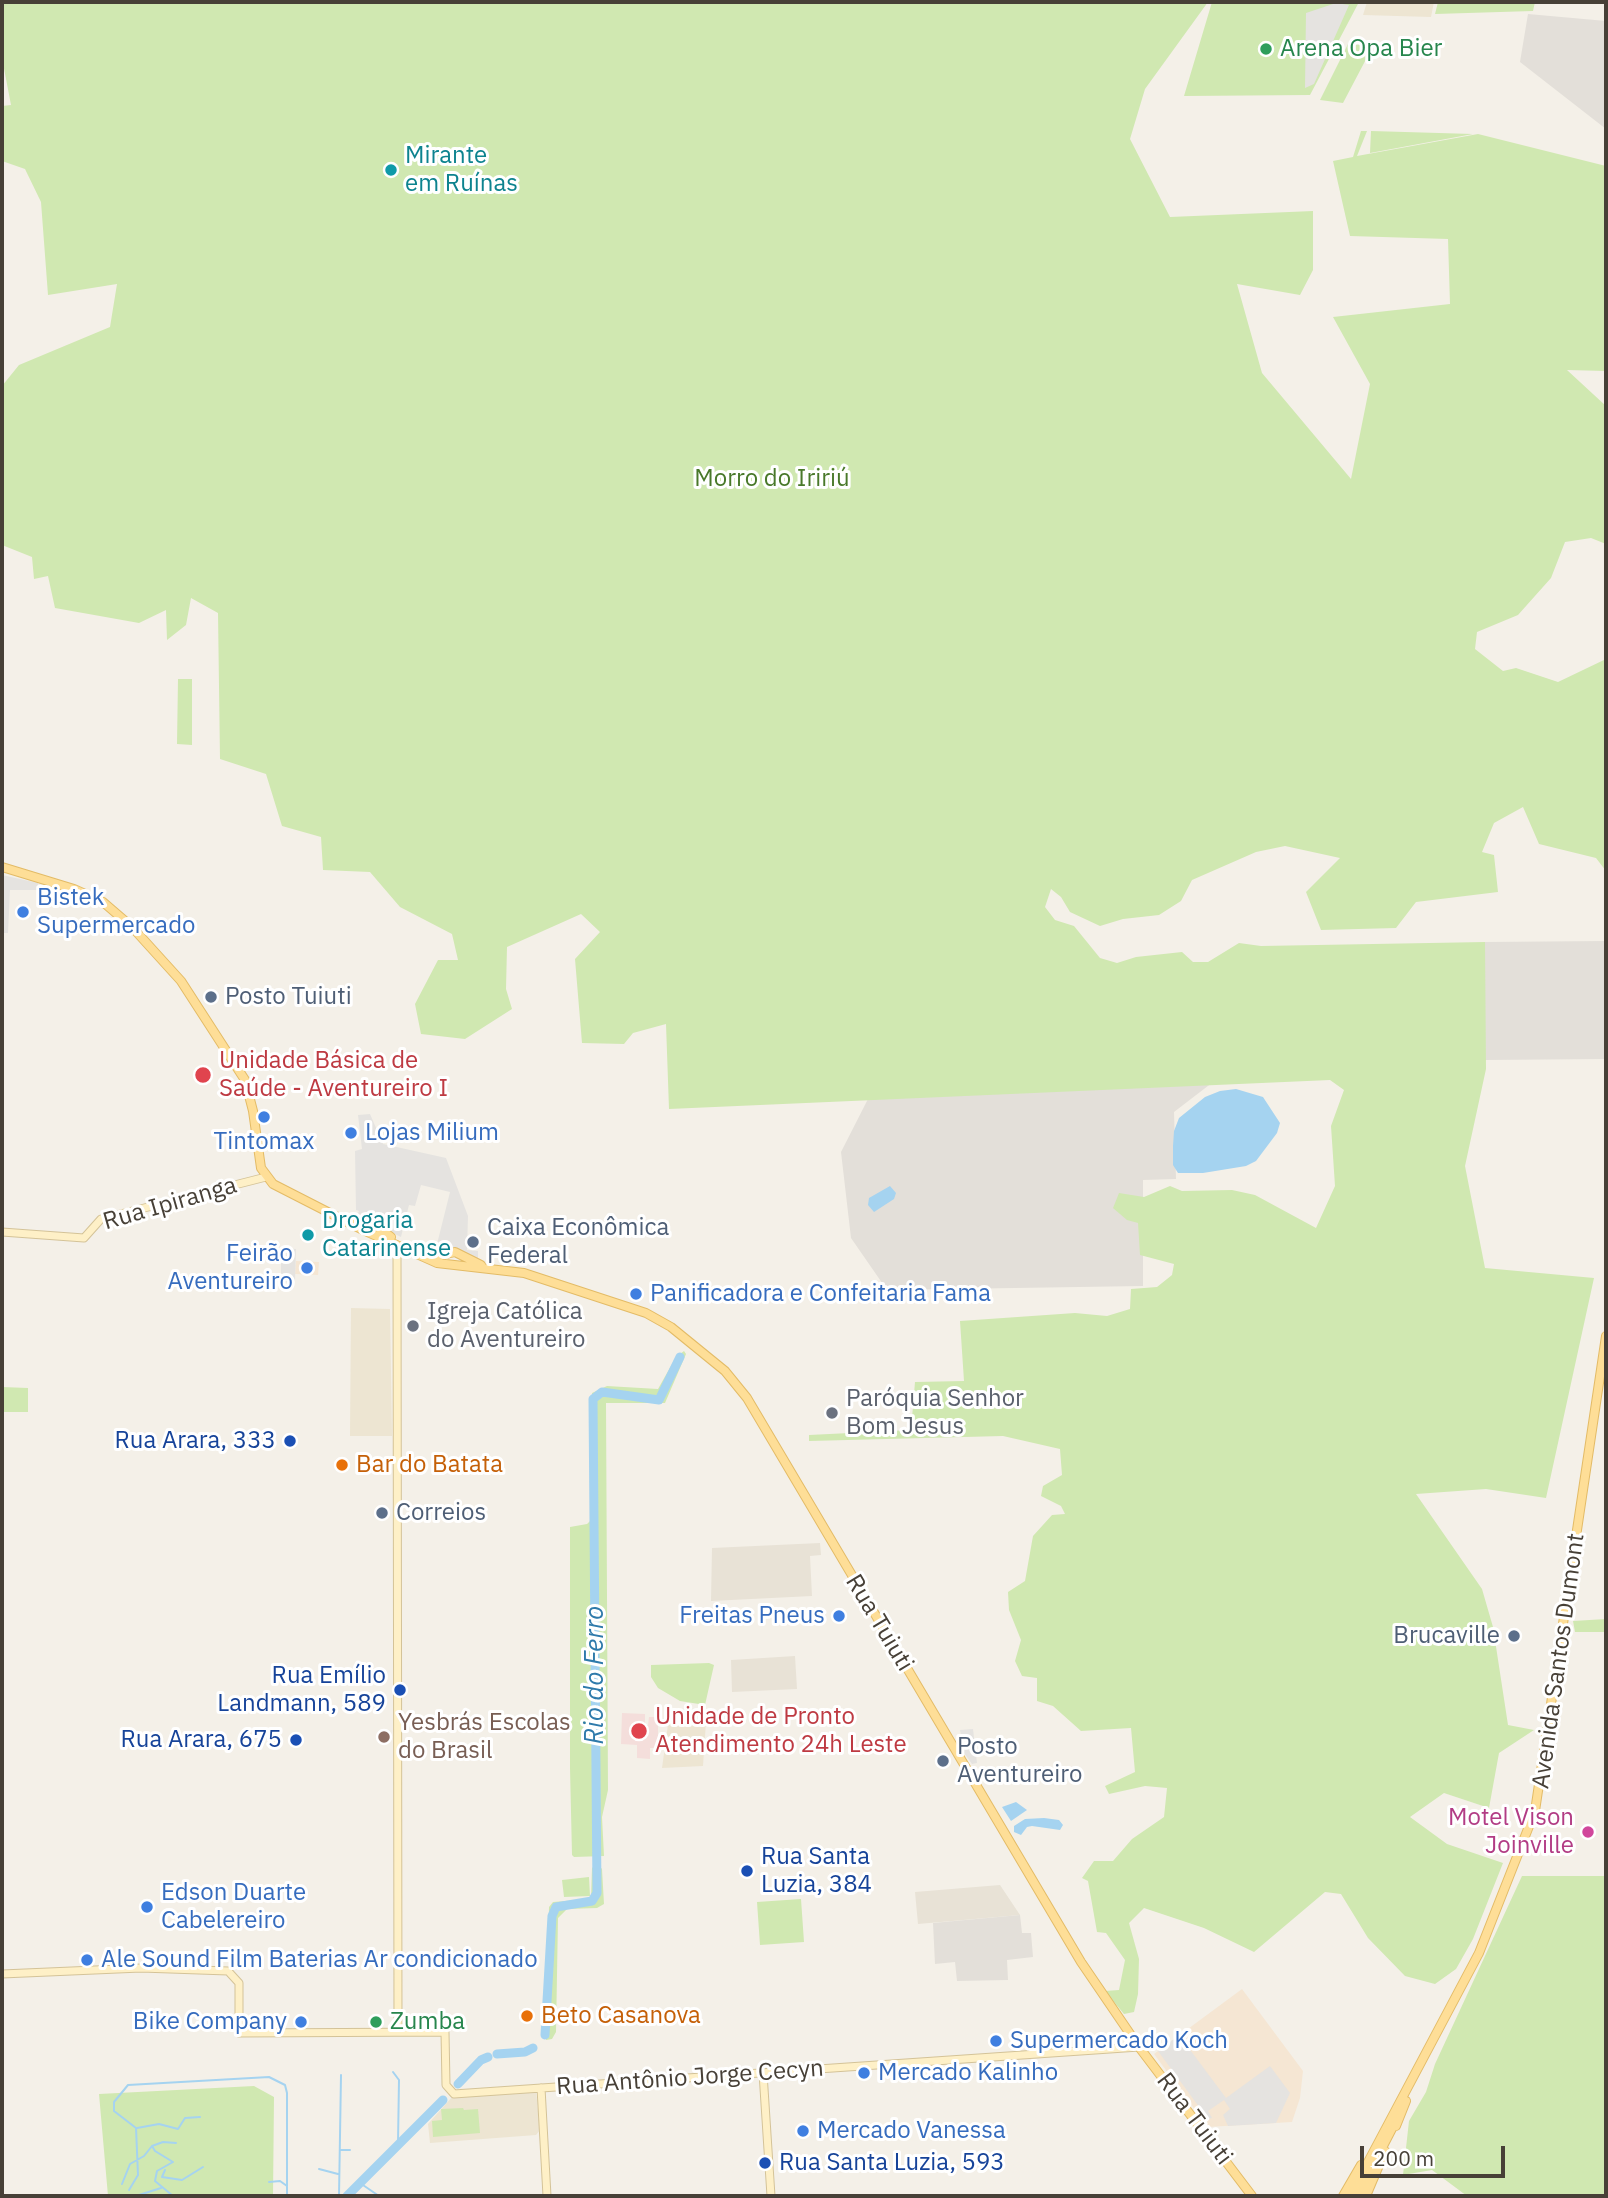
<!DOCTYPE html>
<meta charset="utf-8">
<style>
body{margin:0}
#map{position:relative;width:1608px;height:2198px;overflow:hidden;background:#f4f0e8;font-family:"IBM Plex Sans",sans-serif}
canvas{display:block}
.frame{position:absolute;inset:0;border:4px solid #474037;pointer-events:none}
.scale{position:absolute;left:1360px;top:2146px;width:145px;height:32px;box-sizing:border-box;border:4px solid #474037;border-top:0;padding-left:9px;font-size:21px;line-height:24px;white-space:nowrap;color:#474037;-webkit-text-stroke:5px #fff;paint-order:stroke}
</style>
<div id="map">
<canvas width="1608" height="2198"></canvas>
<div class="frame"></div>
<div class="scale">200 m</div>
</div>
<script>
const c = document.querySelector('canvas').getContext('2d');
c.lineJoin = 'round';
function fillPath(path, color) { c.fillStyle = color; c.fill(path, 'evenodd'); }
const poly = rows => new Path2D(rows.map(r => 'M' + r).join(''));
function stroke(path, color, width, dash) { c.strokeStyle = color; c.lineWidth = width; c.lineCap = dash ? 'butt' : 'round'; c.setLineDash(dash || []); c.stroke(path); }
function write(font, color, halo, rows, align = 'center') {
  c.font = font + ' "IBM Plex Sans",sans-serif'; c.lineWidth = 6; c.setLineDash([]); c.textBaseline = 'middle'; c.strokeStyle = halo; c.fillStyle = color; for (const [text, x, y, turn = 0] of rows) {
    c.save(); c.translate(x, y); c.rotate((+turn || 0) * Math.PI / 180); c.textAlign = isNaN(turn) ? turn : align; if (halo) c.strokeText(text, 0, 0); c.fillText(text, 0, 0); c.restore();
  }
}
fillPath(poly([
 [820,1543,821,1555,810,1556,812,1596,711,1601,712,1548],
 [795,1656,797,1689,732,1692,731,1660],
 [1000,1885,1020,1915,918,1924,915,1892]
]), '#e8e2d6');
fillPath(poly([
 [296,1261,319,1262,318,1275,295,1274],
 [1242,1989,1303,2071,1300,2098,1292,2122,1208,2127,1154,2054]
]), '#f5e6d3');
fillPath(poly([
 [1528,14,1606,21,1606,129,1520,62],
 [1606,941,1606,1059,1485,1060,1485,942],
 [1217,1079,1174,1112,1176,1179,1143,1180,1143,1286,887,1290,851,1238,841,1152,868,1099],
 [1020,1915,1022,1933,1031,1933,1033,1957,1007,1960,1008,1980,957,1981,955,1962,935,1964,933,1923]
]), '#e3dfd9');
fillPath(poly([
 [1367,2,1434,2,1431,17,1363,15],
 [351,1308,390,1309,392,1436,350,1436],
 [670,1710,706,1722,703,1766,662,1768],
 [536,2091,540,2130,536,2135,430,2143,428,2124,452,2097]
]), '#ede5d2');
fillPath(poly([
 [622,1713,645,1714,645,1725,648,1725,649,1717,658,1717,658,1748,650,1748,650,1759,637,1758,637,1745,621,1744]
]), '#f4dedb');
fillPath(poly([
 [2,2,1208,2,1145,89,1130,139,1170,217,1313,211,1313,270,1300,295,1237,284,1262,373,1351,479,1370,384,1333,317,1450,304,1448,239,1350,236,1333,161,1353,157,1361,131,1367,131,1357,156,1478,134,1606,166,1606,371,1567,370,1606,406,1606,544,1591,538,1565,542,1551,578,1518,615,1477,632,1475,649,1503,671,1516,668,1558,682,1606,659,1606,871,1596,858,1539,844,1523,807,1494,823,1482,852,1494,855,1498,892,1416,902,1396,928,1321,930,1306,892,1340,858,1285,846,1256,852,1192,880,1181,901,1159,915,1123,919,1100,926,1070,912,1061,897,1051,889,1045,907,1055,920,1074,926,1100,958,1117,963,1136,957,1182,952,1193,962,1208,962,1239,943,1261,946,1485,942,1486,1069,1465,1166,1485,1268,1594,1278,1546,1498,1486,1489,1416,1494,1482,1589,1493,1627,1508,1725,1534,1730,1499,1753,1489,1808,1444,1793,1410,1817,1447,1844,1503,1863,1473,1939,1456,1969,1435,1984,1405,1976,1368,1938,1341,1894,1325,1892,1254,1952,1204,1928,1144,1908,1129,1923,1139,1959,1138,1994,1134,2012,1124,2014,1105,1991,1119,1990,1125,1960,1106,1933,1097,1932,1088,1881,1082,1878,1094,1861,1113,1861,1132,1839,1164,1817,1167,1788,1145,1786,1109,1794,1105,1786,1135,1772,1131,1728,1081,1731,1053,1706,1037,1701,1037,1678,1022,1676,1015,1661,1021,1640,1009,1610,1008,1592,1025,1581,1033,1536,1052,1515,1065,1514,1061,1506,1041,1496,1043,1486,1062,1475,1060,1449,1003,1436,809,1441,809,1435,911,1430,915,1382,964,1381,960,1321,1075,1313,1107,1316,1130,1309,1131,1289,1157,1287,1172,1275,1174,1264,1140,1255,1138,1223,1127,1220,1113,1208,1119,1193,1144,1197,1170,1186,1182,1191,1232,1190,1255,1195,1316,1228,1335,1186,1331,1126,1344,1090,1330,1080,669,1109,666,1024,633,1033,624,1044,582,1043,575,959,600,932,581,914,507,947,506,989,512,1009,465,1039,421,1034,415,1004,438,960,458,960,452,934,400,907,370,872,323,870,321,837,282,826,266,774,220,759,218,613,191,598,186,625,167,640,166,610,139,623,55,608,48,576,34,579,32,557,2,545,2,386,19,365,110,327,117,284,48,295,41,202,25,169,2,161,2,106,11,105,2,58],
 [1212,2,1359,2,1310,95,1184,96],
 [1438,2,1535,2,1533,11,1435,14],
 [1348,44,1373,46,1343,103,1320,100],
 [1371,131,1473,134,1370,153],
 [178,679,192,679,192,745,177,744],
 [684,1351,686,1354,665,1403,606,1403,608,1790,602,1817,604,1856,574,1857,572,1855,570,1768,570,1527,587,1524,592,1519,592,1393,607,1386,658,1389,676,1357],
 [2,1387,28,1388,28,1412,2,1412],
 [1606,1619,1606,1632,1575,1632,1573,1621],
 [709,1663,714,1665,705,1705,680,1701,658,1688,651,1677,651,1665],
 [597,1863,602,1869,604,1904,597,1908,567,1909,558,1918,556,2032,552,2039,546,2040,549,1907,553,1902,591,1899,592,1868],
 [1522,1876,1606,1876,1606,2196,1467,2196,1432,2170,1403,2175,1409,2121,1426,2092,1435,2064],
 [589,1877,590,1896,564,1897,562,1880],
 [801,1899,804,1942,760,1945,757,1902],
 [254,2086,274,2097,273,2196,108,2196,99,2094],
 [463,2108,464,2110,478,2109,480,2133,433,2137,432,2121,442,2120,441,2109]
]), '#d0e8b1');
fillPath(poly([
 [1336,3,1349,5,1314,84,1305,88,1306,13],
 [2,875,38,883,38,890,10,890,8,933,2,933],
 [370,1114,383,1144,446,1158,468,1216,467,1250,478,1251,478,1259,435,1252,450,1192,421,1185,415,1206,409,1205,401,1237,357,1215,359,1211,356,1210,355,1151,362,1149,358,1115],
 [281,1248,296,1249,295,1281,281,1284],
 [973,1729,977,1763,972,1764,964,1753,960,1730],
 [1179,2035,1226,2098,1270,2066,1290,2093,1276,2123,1228,2126,1223,2115,1230,2109,1224,2100,1208,2111,1212,2118,1208,2119,1158,2051]
]), '#e5e3e0');
fillPath(poly([
 [1236,1089,1263,1097,1280,1123,1277,1133,1256,1161,1246,1166,1203,1173,1178,1173,1173,1165,1173,1146,1174,1131,1179,1118,1205,1097,1220,1091],
 [890,1186,896,1193,894,1199,874,1212,868,1205,869,1198],
 [1016,1802,1027,1810,1011,1821,1002,1807],
 [1044,1818,1059,1820,1063,1825,1060,1830,1032,1826,1027,1827,1021,1835,1014,1832,1014,1826,1025,1819]
]), '#a5d3f0');
stroke(poly([
 [393,2072,399,2080,398,2143],
 [137,2128,159,2124,178,2129,185,2118,200,2117],
 [152,2146,155,2151,173,2162,157,2171,155,2181,173,2196],
 [340,2150,350,2150],
 [319,2169,338,2174],
 [165,2170,162,2177,182,2180,203,2167],
 [269,2182,280,2181,287,2186],
 [360,2183,379,2196],
 [122,2184,130,2164,144,2156,152,2146,163,2142,176,2143],
 [129,2190,138,2175,136,2128,114,2111,114,2102,128,2085,269,2077,285,2085,287,2093,287,2196],
 [139,2195,161,2188],
 [339,2196,341,2075]
]), '#a5d3f0', 2);
stroke(poly([
 [545,2035,552,1916,556,1907,592,1901,597,1893,593,1399,602,1392,659,1400,680,1357],
 [497,2054,525,2052,533,2048],
 [458,2084,481,2060,488,2057],
 [347,2196,443,2100]
]), '#a5d3f0', 9);
const secondary = poly([
 [2,1232,84,1238,101,1219,266,1177],
 [397,1245,398,2032],
 [2,1974,141,1968,228,1971,239,1983,239,2033,445,2032,446,2085,454,2094,1139,2047],
 [763,2073,771,2196],
 [541,2088,547,2196]
]);
const primary = poly([
 [2,867,74,889,103,902,132,927,181,981,245,1080,253,1111,261,1168,273,1184,363,1230,437,1263,524,1273,646,1313,671,1327,725,1371,747,1398,1081,1962,1139,2047,1252,2196],
 [347,1222,368,1220,391,1237],
 [425,1252,438,1256,455,1252,481,1265],
 [1396,2126,1406,2101],
 [1343,2196,1361,2165],
 [1350,2196,1479,1953,1535,1811,1606,1336],
 [1357,2196,1396,2121],
 [1366,2196,1385,2151]
]);
stroke(secondary, '#d4c398', 9);
stroke(primary, '#e3bb66', 10);
stroke(secondary, '#fef0c7', 7);
stroke(primary, '#fede97', 8);
for (const [x, y, r, color] of [
 [1266,49,7,"#2e9e5b"],
 [391,170,7,"#0f9aa8"],
 [23,912,7,"#3f7fe0"],
 [211,997,7,"#5c6f8a"],
 [203,1075,9,"#e0444e"],
 [264,1117,7,"#3f7fe0"],
 [351,1133,7,"#3f7fe0"],
 [308,1235,7,"#0f9aa8"],
 [473,1242,7,"#5c6f8a"],
 [307,1268,7,"#3f7fe0"],
 [636,1294,7,"#3f7fe0"],
 [413,1326,7,"#6b7280"],
 [832,1413,7,"#6b7280"],
 [290,1441,7,"#1a4fb4"],
 [342,1465,7,"#e8710a"],
 [382,1513,7,"#5c6f8a"],
 [839,1616,7,"#3f7fe0"],
 [1514,1636,7,"#5c6f8a"],
 [400,1690,7,"#1a4fb4"],
 [639,1731,9,"#e0444e"],
 [384,1737,7,"#8d6e63"],
 [296,1740,7,"#1a4fb4"],
 [943,1761,7,"#5c6f8a"],
 [1588,1832,7,"#d1479c"],
 [747,1871,7,"#1a4fb4"],
 [147,1907,7,"#3f7fe0"],
 [87,1960,7,"#3f7fe0"],
 [527,2016,7,"#e8710a"],
 [301,2022,7,"#3f7fe0"],
 [376,2022,7,"#2e9e5b"],
 [996,2041,7,"#3f7fe0"],
 [864,2073,7,"#3f7fe0"],
 [803,2131,7,"#3f7fe0"],
 [765,2163,7,"#1a4fb4"]
]) { const dot = new Path2D(); dot.arc(x, y, r, 0, 2 * Math.PI); c.fillStyle = color; c.fill(dot); stroke(dot, '#fff', 2.5); }
write('24px', '#27864d', '#fff', [
 ["Arena Opa Bier",1280,49],
 ["Zumba",390,2022]
], 'left');
write('24px', '#0d838f', '#fff', [
 ["Mirante",405,156],
 ["em Ruínas",405,184],
 ["Drogaria",322,1221],
 ["Catarinense",322,1249]
], 'left');
write('24px', '#49792a', '#fff', [
 ["Morro do Iririú",772,479]
]);
write('24px', '#366cbe', '#fff', [
 ["Bistek",37,898],
 ["Supermercado",37,926],
 ["Lojas Milium",365,1133],
 ["Tintomax",264,1142,"center"],
 ["Feirão",293,1254,"right"],
 ["Aventureiro",293,1282,"right"],
 ["Panificadora e Confeitaria Fama",650,1294],
 ["Freitas Pneus",825,1616,"right"],
 ["Edson Duarte",161,1893],
 ["Cabelereiro",161,1921],
 ["Ale Sound Film Baterias Ar condicionado",101,1960],
 ["Bike Company",287,2022,"right"],
 ["Supermercado Koch",1010,2041],
 ["Mercado Kalinho",878,2073],
 ["Mercado Vanessa",817,2131]
], 'left');
write('24px', '#4e5e75', '#fff', [
 ["Posto Tuiuti",225,997],
 ["Caixa Econômica",487,1228],
 ["Federal",487,1256],
 ["Correios",396,1513],
 ["Brucaville",1500,1636,"right"],
 ["Posto",957,1747],
 ["Aventureiro",957,1775]
], 'left');
write('24px', '#be3a42', '#fff', [
 ["Unidade Básica de",219,1061],
 ["Saúde - Aventureiro I",219,1089],
 ["Unidade de Pronto",655,1717],
 ["Atendimento 24h Leste",655,1745]
], 'left');
write('24px', '#474037', '#fff', [
 ["Rua Ipiranga",170,1204,-16],
 ["Rua Tuiuti",879,1623,59],
 ["Avenida Santos Dumont",1559,1661,-82],
 ["Rua Antônio Jorge Cecyn",690,2078,-4],
 ["Rua Tuiuti",1194,2119,53]
]);
write('24px', '#5b616d', '#fff', [
 ["Igreja Católica",427,1312],
 ["do Aventureiro",427,1340],
 ["Paróquia Senhor",846,1399],
 ["Bom Jesus",846,1427]
], 'left');
write('24px', '#164399', '#fff', [
 ["Rua Arara, 333",276,1441],
 ["Rua Emílio",386,1676],
 ["Landmann, 589",386,1704],
 ["Rua Arara, 675",282,1740],
 ["Rua Santa",761,1857,"left"],
 ["Luzia, 384",761,1885,"left"],
 ["Rua Santa Luzia, 593",779,2163,"left"]
], 'right');
write('24px', '#c56008', '#fff', [
 ["Bar do Batata",356,1465],
 ["Beto Casanova",541,2016]
], 'left');
write('24px', '#785e54', '#fff', [
 ["Yesbrás Escolas",398,1723],
 ["do Brasil",398,1751]
], 'left');
write('24px', '#b23c85', '#fff', [
 ["Motel Vison",1574,1818],
 ["Joinville",1574,1846]
], 'right');
write('italic 26px', '#2e7aab', '#fff', [
 ["Rio do Ferro",595,1675,-90]
]);
</script>
